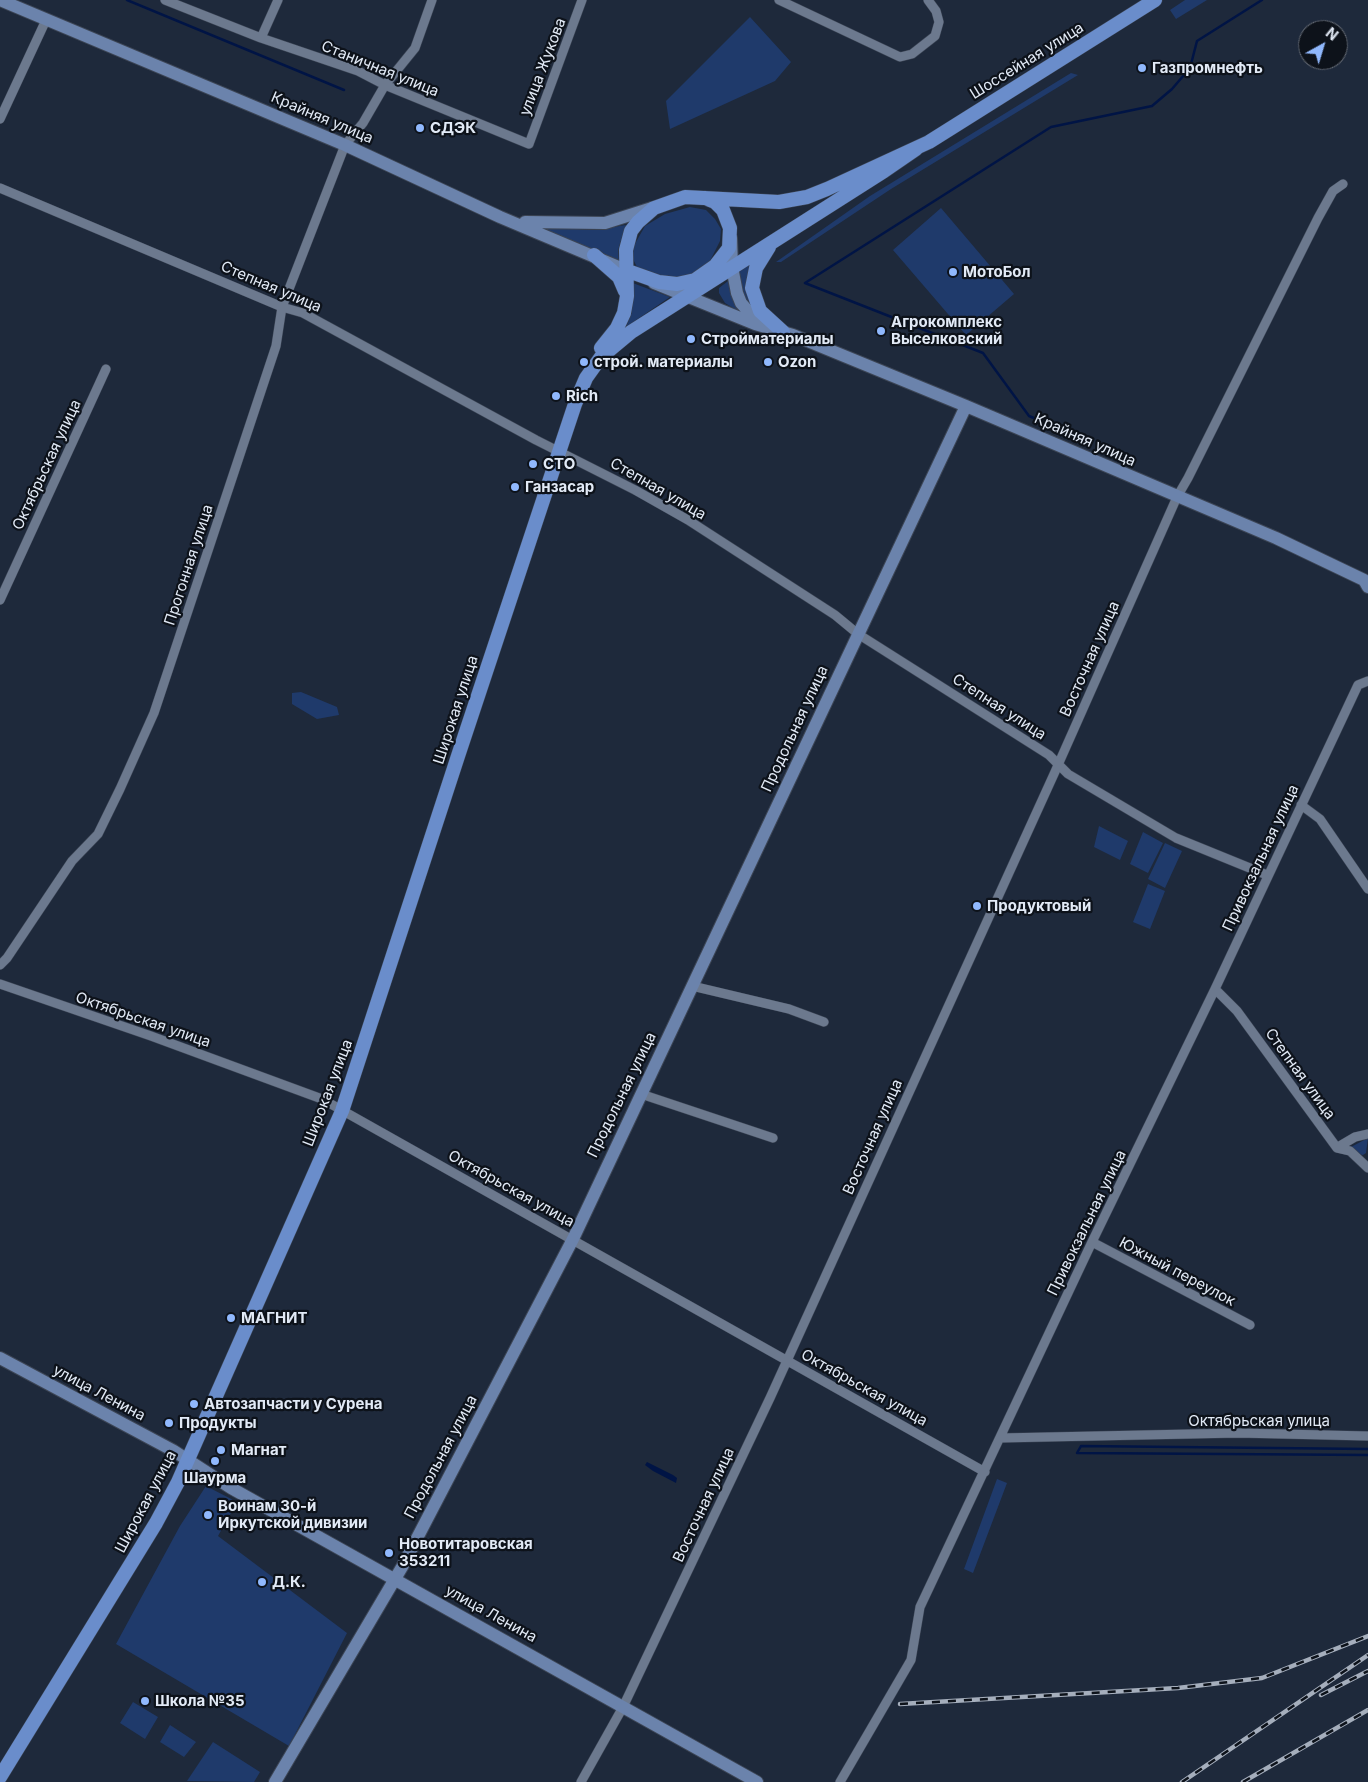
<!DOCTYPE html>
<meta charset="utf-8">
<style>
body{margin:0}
#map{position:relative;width:1368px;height:1782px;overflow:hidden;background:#1e293b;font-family:Inter,sans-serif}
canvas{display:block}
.north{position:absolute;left:1298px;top:20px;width:50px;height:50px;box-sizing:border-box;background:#0d121a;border:1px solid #626872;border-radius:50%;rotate:39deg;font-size:14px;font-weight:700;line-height:20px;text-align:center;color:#e2eaf6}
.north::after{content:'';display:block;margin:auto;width:18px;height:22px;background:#90b8fd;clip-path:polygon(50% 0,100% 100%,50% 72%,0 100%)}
</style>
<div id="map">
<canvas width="1368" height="1782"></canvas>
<div class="north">N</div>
</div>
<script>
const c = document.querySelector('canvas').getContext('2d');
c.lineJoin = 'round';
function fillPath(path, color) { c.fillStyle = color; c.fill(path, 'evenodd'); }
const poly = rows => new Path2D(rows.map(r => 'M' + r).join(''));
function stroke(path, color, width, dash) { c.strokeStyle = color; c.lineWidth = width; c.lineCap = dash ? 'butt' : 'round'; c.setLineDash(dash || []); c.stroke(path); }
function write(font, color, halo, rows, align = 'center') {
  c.font = font + ' Inter,sans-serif'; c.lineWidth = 4.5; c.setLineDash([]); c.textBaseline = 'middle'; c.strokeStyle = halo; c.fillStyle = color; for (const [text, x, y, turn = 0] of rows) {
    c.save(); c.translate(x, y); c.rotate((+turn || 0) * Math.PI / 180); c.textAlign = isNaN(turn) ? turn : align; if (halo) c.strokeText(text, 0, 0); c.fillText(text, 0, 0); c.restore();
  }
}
fillPath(poly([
 [1185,0,1207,0,1176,19,1170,10],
 [750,17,791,62,775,81,670,129,666,101],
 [1071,73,1078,75,891,189,781,262,776,262,870,196],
 [690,207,706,210,715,219,721,229,720,241,708,265,697,275,665,280,638,269,633,259,632,249,645,226,665,214],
 [941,208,1014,294,966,335,893,250],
 [626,225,618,250,619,264,530,226,594,230],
 [756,260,754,313,746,306,736,273],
 [732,278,745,315,725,303,719,293,719,288],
 [630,282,670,297,626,327,632,312],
 [301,692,337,707,339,715,317,719,292,704,292,693],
 [1099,826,1128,841,1120,860,1094,847],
 [1143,832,1163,843,1148,873,1130,864],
 [1165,843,1182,851,1165,888,1148,879],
 [1148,884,1165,891,1150,929,1133,922],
 [1368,1138,1366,1153,1363,1155,1357,1154,1351,1147],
 [997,1479,1007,1483,973,1573,964,1569],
 [206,1486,237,1502,218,1536,347,1633,289,1746,116,1644,180,1526],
 [133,1702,158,1717,145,1739,120,1723],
 [170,1725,196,1742,184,1757,160,1742],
 [213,1742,260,1772,254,1782,187,1781]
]), '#1f3a6b');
fillPath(poly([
 [647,1462,673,1475,677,1478,676,1483,653,1471,645,1465]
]), '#001445');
stroke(poly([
 [127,0,344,90],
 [1041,421,1029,416,983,353,805,283,1051,127,1152,106,1172,89,1190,68,1197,41,1262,0],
 [1368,1449,1081,1446,1077,1453,1368,1455]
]), '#001445', 2.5);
const street = poly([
 [165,0,261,38,358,71,385,85,529,144,582,0],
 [779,0,900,57,912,54,935,36,939,22,936,11,928,0],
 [261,38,278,0],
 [0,119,46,20],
 [0,188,282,307,303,313,536,440,635,490,688,520,835,615,858,634,1049,755,1068,774,1176,838,1267,875],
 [0,600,106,369],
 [1301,805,1320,819,1368,889],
 [0,965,7,958,72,861,98,834,120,789,154,713,276,346,282,307,345,145,363,123,385,85,415,48,432,0],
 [0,984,151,1036,322,1099,985,1472],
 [692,986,789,1009,824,1022],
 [1215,989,1237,1011,1337,1148,1350,1151,1368,1168],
 [641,1094,773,1138],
 [1338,1147,1355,1137,1368,1134],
 [1092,1242,1250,1325],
 [1000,1438,1238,1433,1368,1436],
 [581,1782,623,1707,770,1398,1054,774,1177,497,1188,478,1318,218,1333,191,1343,184],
 [840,1782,911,1660,920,1607,1092,1242,1215,989,1358,685,1368,681]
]);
const secondary = poly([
 [0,0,345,145,500,217,628,271],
 [525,222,605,223,652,208],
 [731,238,732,267,737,293,741,303,749,312,763,322],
 [654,283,755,324,793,335,966,406,1276,538,1364,580,1368,587],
 [0,1358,174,1451,231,1488,757,1782],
 [275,1782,402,1567,573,1239,966,406]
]);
const primary = poly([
 [769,247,756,268,752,288,760,311,783,332],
 [594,255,619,277,625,291],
 [628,271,659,282,677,284,695,280,715,266,729,248,730,228,723,210,715,202,705,198],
 [601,348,617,328,624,313,627,296,626,250,631,231,638,222,654,208,685,197,779,202,807,197,827,189,929,142,1155,0],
 [0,1777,156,1523,178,1482,342,1111,458,756,575,404,586,378,601,357,631,332,884,171,916,149]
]);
stroke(street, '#3c4555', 10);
stroke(secondary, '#3c4555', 14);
stroke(primary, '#3c4555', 15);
stroke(street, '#6c798e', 9);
stroke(secondary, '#6b83ac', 12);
stroke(primary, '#6a8dcb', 14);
const rail = poly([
 [1321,1695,1368,1671],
 [900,1704,1178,1688,1262,1678,1368,1636],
 [1182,1782,1368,1655],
 [1243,1782,1368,1710]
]);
stroke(rail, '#a5aebc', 4.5);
stroke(rail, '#0d121a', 2.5, [8]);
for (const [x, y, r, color] of [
 [1142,68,5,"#90b8fd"],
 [420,128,5,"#90b8fd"],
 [953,272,5,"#90b8fd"],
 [881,331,5,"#90b8fd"],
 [691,339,5,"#90b8fd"],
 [584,362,5,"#90b8fd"],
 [768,362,5,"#90b8fd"],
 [556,396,5,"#90b8fd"],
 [533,464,5,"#90b8fd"],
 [515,487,5,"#90b8fd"],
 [977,906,5,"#90b8fd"],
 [231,1318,5,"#90b8fd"],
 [194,1404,5,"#90b8fd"],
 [169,1423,5,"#90b8fd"],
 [221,1450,5,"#90b8fd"],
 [215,1461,5,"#90b8fd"],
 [208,1515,5,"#90b8fd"],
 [389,1553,5,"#90b8fd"],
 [262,1582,5,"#90b8fd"],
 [145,1701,5,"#90b8fd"]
]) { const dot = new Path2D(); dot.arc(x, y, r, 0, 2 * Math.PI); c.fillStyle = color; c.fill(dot); stroke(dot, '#0d121a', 2); }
write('15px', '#e2eaf6', '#0d121a', [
 ["Шоссейная улица",1027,61,-32],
 ["улица Жукова",543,67,-69],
 ["Станичная улица",380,69,22],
 ["Крайняя улица",322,118,23],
 ["Степная улица",271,287,23],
 ["Крайняя улица",1085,440,24],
 ["Октябрьская улица",47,465,-65],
 ["Степная улица",658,489,30],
 ["Прогонная улица",189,565,-72],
 ["Восточная улица",1090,659,-66],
 ["Степная улица",999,707,33],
 ["Широкая улица",456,710,-72],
 ["Продольная улица",795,729,-65],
 ["Привокзальная улица",1261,858,-65],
 ["Октябрьская улица",143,1020,19],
 ["Степная улица",1300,1074,54],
 ["Широкая улица",328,1093,-69],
 ["Продольная улица",622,1095,-64],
 ["Восточная улица",873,1137,-66],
 ["Октябрьская улица",511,1189,29],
 ["Привокзальная улица",1087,1223,-64],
 ["Южный переулок",1177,1272,28],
 ["Октябрьская улица",864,1388,29],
 ["улица Ленина",99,1393,28],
 ["Октябрьская улица",1259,1421],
 ["Продольная улица",441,1457,-62],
 ["Широкая улица",146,1502,-62],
 ["Восточная улица",704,1505,-65],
 ["улица Ленина",491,1614,29]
]);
write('bold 15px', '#e2eaf6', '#0d121a', [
 ["Газпромнефть",1152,68],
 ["СДЭК",430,128],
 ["МотоБол",963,272],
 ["Агрокомплекс",891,322],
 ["Выселковский",891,339],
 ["Стройматериалы",701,339],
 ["строй. материалы",594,362],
 ["Ozon",778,362],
 ["Rich",566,396],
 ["СТО",543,464],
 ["Ганзасар",525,487],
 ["Продуктовый",987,906],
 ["МАГНИТ",241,1318],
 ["Автозапчасти у Сурена",204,1404],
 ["Продукты",179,1423],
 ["Магнат",231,1450],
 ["Шаурма",215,1478,"center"],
 ["Воинам 30-й",218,1506],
 ["Иркутской дивизии",218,1523],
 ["Новотитаровская",399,1544],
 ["353211",399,1561],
 ["Д.К.",272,1582],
 ["Школа №35",155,1701]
], 'left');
</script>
